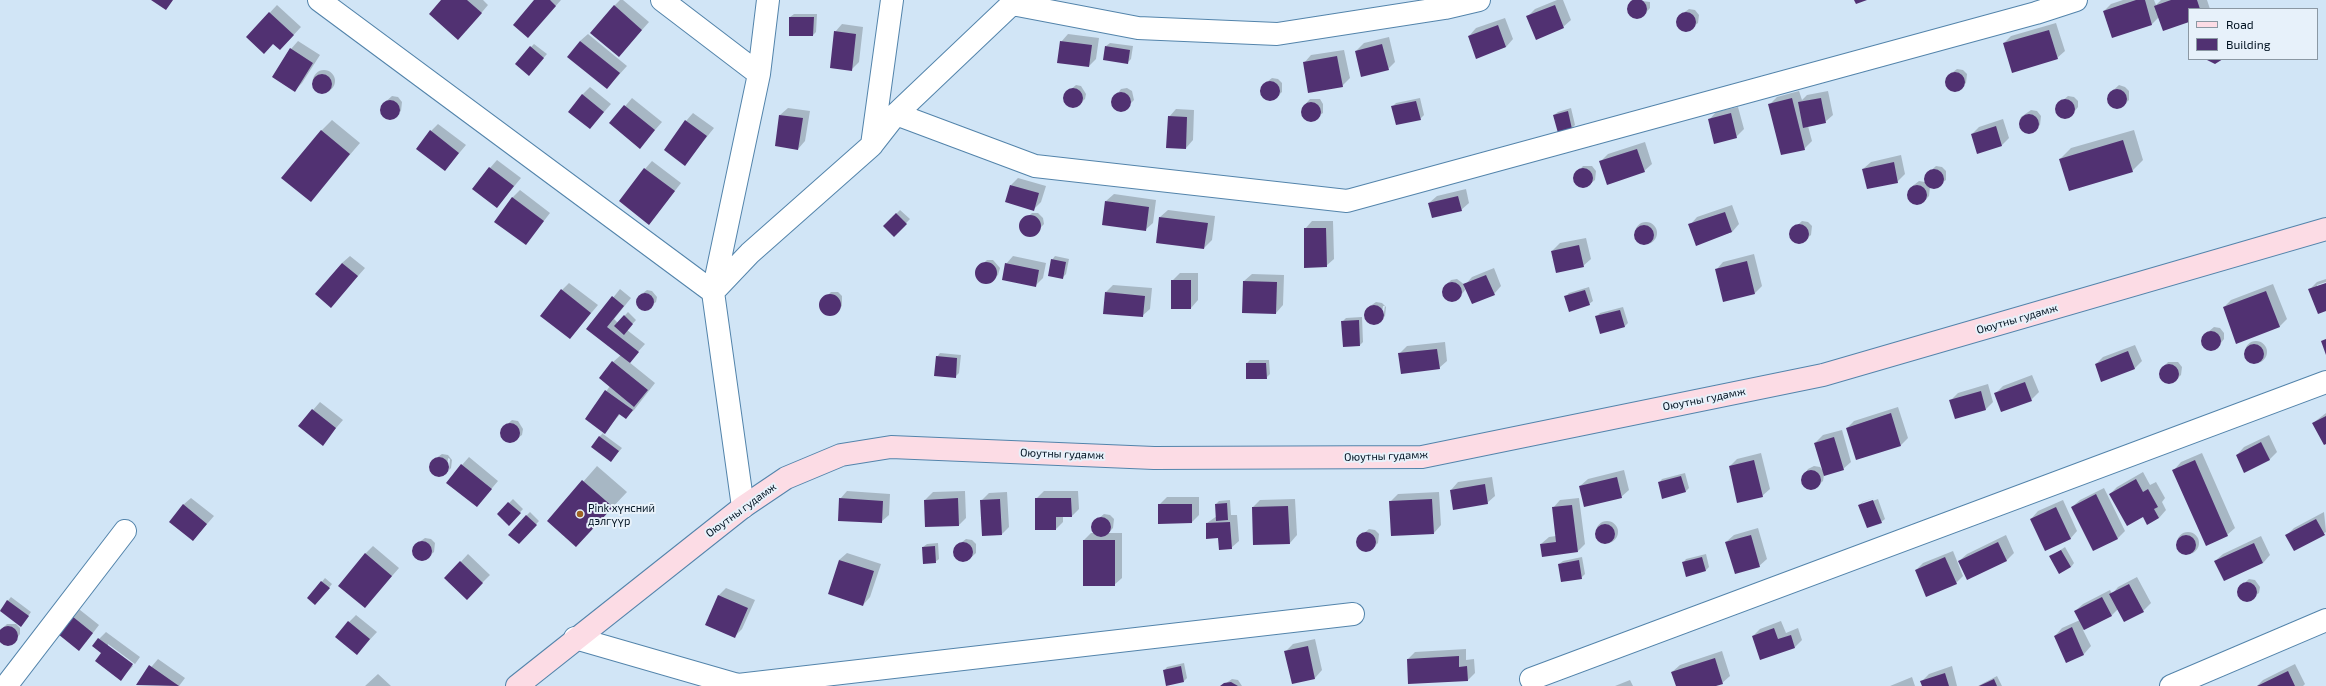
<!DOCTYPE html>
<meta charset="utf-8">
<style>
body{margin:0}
#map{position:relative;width:2326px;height:686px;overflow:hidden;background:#d1e5f6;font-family:"Exo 2",sans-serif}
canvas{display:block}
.legend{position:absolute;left:2188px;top:8px;width:130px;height:52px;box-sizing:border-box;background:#e7f1fa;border:1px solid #8b98a3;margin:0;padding:5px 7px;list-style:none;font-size:12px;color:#011221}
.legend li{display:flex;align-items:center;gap:8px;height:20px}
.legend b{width:20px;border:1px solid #8b98a3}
</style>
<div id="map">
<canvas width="2326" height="686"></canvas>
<ul class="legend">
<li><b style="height:5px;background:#fcdce5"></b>Road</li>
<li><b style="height:11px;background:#513172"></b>Building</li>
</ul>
</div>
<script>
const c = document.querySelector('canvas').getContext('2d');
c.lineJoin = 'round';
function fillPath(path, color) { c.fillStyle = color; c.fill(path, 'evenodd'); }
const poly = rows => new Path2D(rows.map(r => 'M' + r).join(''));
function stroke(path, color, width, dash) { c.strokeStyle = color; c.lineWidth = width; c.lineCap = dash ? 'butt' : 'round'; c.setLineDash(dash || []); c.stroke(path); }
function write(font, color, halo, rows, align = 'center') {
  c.font = font + ' "Exo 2",sans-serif'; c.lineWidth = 4; c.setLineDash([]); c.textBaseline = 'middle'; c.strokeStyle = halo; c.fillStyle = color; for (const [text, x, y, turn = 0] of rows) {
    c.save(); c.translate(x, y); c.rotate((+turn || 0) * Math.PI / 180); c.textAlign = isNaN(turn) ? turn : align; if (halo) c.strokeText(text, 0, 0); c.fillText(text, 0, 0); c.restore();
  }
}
fillPath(poly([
 [442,0,483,0,488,5,466,31],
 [536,0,561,0,535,29],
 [620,0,623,0,649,22,619,56,614,6],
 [1557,0,1563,0,1571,20,1563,27,1528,16,1535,9],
 [1634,0,1650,2,1650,8,1643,16,1635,18,1628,12,1629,6],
 [2123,0,2154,0,2156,5,2161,0,2207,0,2210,9,2189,9,2189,21,2159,17,2152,24,2112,37,2104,11,2111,4],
 [277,5,301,27,288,41,274,43,247,37],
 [1689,9,1695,10,1699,15,1698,23,1686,32,1681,30,1677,25,1679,16],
 [794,14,817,14,816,32,813,35,790,17],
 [1505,18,1513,39,1506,47,1477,57,1469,36,1476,28],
 [2056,23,2065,51,2057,58,2004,43,2011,36],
 [842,24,863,27,859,62,852,69,835,32],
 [588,34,627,66,607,88,580,41],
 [1068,34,1099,38,1096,59,1089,66,1061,42],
 [1389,37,1395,62,1388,69,1356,51,1364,43],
 [298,41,320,55,302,83,295,90,291,49],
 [1110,43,1133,46,1131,59,1128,62,1106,46],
 [534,44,547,54,532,71,531,47],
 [1344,50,1350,78,1342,86,1304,63,1311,55],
 [1957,69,1963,70,1967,74,1966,83,1955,92,1949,90,1945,82,1948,76],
 '313 81a11 11 0 1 1 22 0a11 11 0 1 1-22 0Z',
 [1272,78,1278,79,1282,83,1282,92,1273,100,1264,99,1260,91,1263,85],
 [1076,85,1081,86,1086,94,1085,99,1076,107,1068,106,1064,101,1064,95],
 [2119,85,2125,87,2129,91,2129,100,2120,108,2112,106,2108,102,2108,95],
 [590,87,611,104,590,128,582,95],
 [1127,88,1132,91,1134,100,1124,110,1118,110,1114,107,1112,101,1121,89],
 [1799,91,1802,100,1807,95,1828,91,1833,115,1825,122,1808,126,1812,141,1804,149,1770,104,1777,97],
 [392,96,398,97,402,102,401,111,390,119,384,117,381,112,381,106],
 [2068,96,2074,97,2078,101,2078,107,2071,116,2062,118,2056,112,2056,106],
 [632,98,662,122,640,147,611,123],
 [1420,98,1424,115,1420,119,1392,107,1396,103],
 [1310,99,1320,99,1323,104,1323,113,1311,121,1305,119,1302,115,1302,108],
 [1738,107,1744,129,1736,137,1709,120,1716,112],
 [788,108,810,111,805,141,798,149,780,115],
 [1571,108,1575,125,1572,128,1554,115,1558,112],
 [1176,109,1194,110,1193,140,1186,148,1169,117],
 [2031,110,2037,111,2041,116,2040,125,2032,132,2023,131,2019,123,2021,117],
 [693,113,714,128,685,164,686,121],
 [2003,119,2009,138,2002,145,1978,153,1972,134,1979,127],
 [332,120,360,143,311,200,321,131],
 [438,124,466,145,445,170,431,131],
 [2134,130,2143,160,2132,171,2060,159,2071,148],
 [1645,142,1652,164,1644,171,1600,162,1608,154],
 [1901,155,1905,174,1897,182,1863,169,1871,162],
 [497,160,521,178,497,207,490,168],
 [652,161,681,183,649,224,645,169],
 [1583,166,1592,166,1596,171,1595,180,1584,188,1578,186,1574,181,1575,175],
 [1936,166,1942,167,1946,171,1946,180,1934,188,1930,187,1929,196,1925,200,1917,204,1912,203,1908,194,1910,188,1919,181,1925,182,1925,176],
 [1018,178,1046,186,1041,202,1033,210,1011,185],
 [1466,189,1469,203,1461,210,1429,203,1437,196],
 [520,190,550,213,526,244,512,198],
 [1114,194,1156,200,1153,223,1145,230,1106,201],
 [1732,205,1739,224,1732,232,1696,244,1690,225,1697,217],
 [900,210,910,219,894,236,884,226],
 [1168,210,1215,216,1212,240,1204,248,1160,217],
 [1032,213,1038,213,1043,218,1044,224,1033,236,1027,235,1022,232,1021,223],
 [1312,221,1333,221,1334,259,1326,266,1305,229],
 [1802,221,1808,222,1812,226,1811,235,1800,244,1794,242,1790,237,1791,231],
 '1635 233a11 11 0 1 1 22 0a11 11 0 1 1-22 0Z',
 [1586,238,1591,259,1583,266,1552,251,1560,243],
 [1754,254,1762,286,1755,293,1724,301,1716,270,1723,262],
 [350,256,365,268,338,299,342,263],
 [1013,256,1046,263,1043,278,1035,286,1006,264],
 [1055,256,1069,259,1066,274,1062,278,1052,260],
 [987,260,993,260,1000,268,998,275,994,278,988,283,982,282,978,279,976,270],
 [1494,268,1501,286,1494,294,1464,285,1465,290,1458,299,1449,301,1443,295,1443,289,1451,280,1457,279,1465,285,1472,277],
 [1180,273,1198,273,1198,300,1191,308,1172,281],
 [1252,274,1284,275,1283,305,1276,313,1244,281],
 [2326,279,2326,282,2317,285,2317,287,2326,284,2326,310,2310,289,2317,282],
 [569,283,598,305,570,338,562,290],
 [2273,284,2287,319,2279,327,2224,307,2231,300],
 [1113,285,1152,288,1150,309,1142,316,1106,292],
 [1589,287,1593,301,1589,304,1565,297,1569,293],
 [620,289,631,298,614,319,618,323,628,312,636,320,627,330,645,344,629,362,655,383,634,410,626,417,621,413,603,434,622,448,611,461,599,437,604,432,586,419,610,386,613,362,621,355,588,329],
 [647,290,652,291,657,297,656,302,645,310,640,309,637,305,638,297],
 [831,292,838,292,842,296,842,306,833,314,827,314,820,308,821,302],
 [1376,302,1382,303,1386,307,1385,316,1383,318,1385,306,1383,306,1381,320,1377,324,1368,323,1364,315,1366,309],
 [1623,307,1628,323,1624,327,1596,317,1600,313],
 [1362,317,1363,342,1360,345,1342,322,1346,318],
 [2214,327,2220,328,2224,333,2224,339,2217,348,2208,350,2202,344,2202,337],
 '2245 352a11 11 0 1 1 22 0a11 11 0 1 1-22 0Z',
 [1445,342,1447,361,1439,368,1399,354,1407,346],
 [2135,345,2142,361,2134,369,2096,364,2103,357],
 [940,353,961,355,959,373,955,377,937,357],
 [1250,360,1269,360,1270,374,1266,378,1247,363],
 [2168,362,2178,362,2182,367,2181,375,2172,383,2164,382,2160,377,2160,371],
 [2032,375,2039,392,2031,400,1995,394,2003,386],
 [1988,384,1993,402,1986,409,1956,418,1950,401,1958,393],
 [320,402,343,420,322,444,299,426],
 [1898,407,1908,438,1901,445,1856,459,1847,428,1854,421],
 [2326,413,2326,442,2313,423],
 [512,420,518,421,523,429,522,435,510,443,504,441,501,436,501,430],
 [1842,430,1851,462,1843,469,1824,475,1823,481,1815,488,1806,487,1802,479,1808,469,1814,466,1820,467,1823,471,1815,443,1823,435],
 [2269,435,2277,452,2270,459,2245,471,2237,455,2244,447],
 [1761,453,1770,489,1762,496,1730,466,1737,459],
 [2202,453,2235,528,2227,535,2174,470,2181,462],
 [442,454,448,455,452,460,451,468,449,470,450,459,448,458,447,473,443,476,434,475,430,470,432,461],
 [469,457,498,481,477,506,447,482],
 [597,466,627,492,576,546,549,521],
 [1624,470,1629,490,1621,497,1580,486,1588,479],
 [2143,472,2150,485,2156,482,2165,498,2162,502,2166,510,2159,518,2143,516,2110,494,2117,487],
 [1685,473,1689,488,1686,491,1659,483,1662,479],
 [1492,477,1495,496,1487,503,1451,490,1458,482],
 [2104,488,2125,531,2118,538,2094,550,2072,507,2080,500],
 [847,491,890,494,889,515,881,522,840,499],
 [965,491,966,518,959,525,925,500,933,492],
 [1044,491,1078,491,1079,509,1072,516,1063,516,1063,522,1056,529,1036,499],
 [1007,492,1009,527,1002,534,981,501,989,493],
 [1439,492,1441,525,1434,533,1390,502,1398,494],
 [1167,497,1199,497,1199,515,1192,522,1159,505],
 [1877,497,1862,502,1862,505,1878,499,1885,519,1881,522,1859,505,1863,502],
 [191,498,214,516,193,540,183,505],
 [1579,498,1585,544,1578,551,1541,544,1549,537,1556,536,1553,508,1560,500],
 [513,499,523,509,509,524,498,514],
 [1295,499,1297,535,1290,543,1253,507,1260,500],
 [1230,500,1231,515,1237,515,1239,541,1231,548,1207,523,1217,516,1216,504,1219,501],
 [2063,500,2077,531,2070,539,2031,519,2038,511],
 [530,512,539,521,522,540,526,516],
 [2324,512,2326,532,2295,550,2287,535,2294,528],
 [1104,514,1110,515,1114,519,1113,528,1108,533,1122,533,1122,578,1114,585,1084,540,1091,533,1094,533,1092,524],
 '1596 532a11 11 0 1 1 22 0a11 11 0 1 1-22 0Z',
 [1758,528,1767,559,1759,566,1726,542,1734,535],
 [1369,529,1375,530,1379,534,1378,543,1369,551,1361,550,1357,545,1357,539],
 '2177 543a11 11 0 1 1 22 0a11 11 0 1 1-22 0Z',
 [2006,535,2014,553,2006,561,1959,561,1967,554],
 [2261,536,2270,555,2263,563,2215,561,2223,554],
 [425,538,431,539,435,543,434,552,423,561,417,559,413,551,415,545],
 [966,539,972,540,976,544,976,553,967,561,958,559,954,551,957,546],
 [938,543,939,559,935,562,923,547,927,544],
 [373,546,399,568,365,607,365,554],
 [2065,547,2074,563,2071,567,2050,557],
 [1953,551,1963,576,1956,583,1916,570,1923,563],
 [847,553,881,564,870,597,863,605,839,560],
 [468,554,490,575,467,598,446,578],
 [1706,554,1709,567,1706,570,1683,563,1686,559],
 [1582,557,1585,574,1581,578,1559,564,1563,561],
 [2137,577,2151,603,2143,611,2118,609,2111,616,2083,630,2091,646,2084,654,2066,662,2055,636,2062,628,2080,620,2075,611,2083,604,2110,590,2112,594,2118,587],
 [325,578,332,584,319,600,308,598],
 [2249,579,2255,580,2260,587,2259,593,2247,601,2241,600,2238,595,2238,589],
 [726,588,755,600,742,629,735,636,707,624,719,595],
 [11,597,31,612,21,626,0,610],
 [75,606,99,625,86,642,55,630],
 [356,615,377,632,364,646,349,622],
 [1781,621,1786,633,1798,628,1802,640,1795,647,1753,636,1760,629],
 [7,624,16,624,20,628,20,634,13,643,4,645,0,641,0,631],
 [106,632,140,657,135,664,108,644,108,647,133,666,121,679,103,653,99,639],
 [1315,639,1322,670,1315,678,1293,683,1286,651,1293,644],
 [1466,649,1466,660,1474,659,1475,673,1468,680,1408,659,1415,652],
 [1722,651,1730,676,1722,683,1713,686,1677,686,1672,672,1680,665],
 [158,659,185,678,179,686,137,684],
 [1184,663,1187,678,1184,681,1164,671,1167,667],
 [2295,664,2305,684,2303,686,2257,686,2263,680],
 [1952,666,1957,686,1923,686,1922,681,1929,674],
 [378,674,391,686,365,686],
 [1997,676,2002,686,1978,686],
 [1912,677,1915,686,1890,686],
 [1232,679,1238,680,1242,686,1222,686],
 [1630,680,1633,686,1615,686]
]), '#0003');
fillPath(poly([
 '1627 9a10 10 0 1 1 20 0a10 10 0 1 1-20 0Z',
 [151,0,173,0,166,10],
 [441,0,467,0,482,13,458,40,429,14],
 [534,0,550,0,556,6,528,38,513,25],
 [1854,0,1867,0,1856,4],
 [2136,0,2145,0,2152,25,2112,38,2103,11],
 [2171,0,2197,0,2200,9,2189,9,2189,22,2163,31,2154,6],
 [614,5,642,30,619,57,590,33],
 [1555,5,1564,28,1536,40,1526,16],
 '1676 22a10 10 0 1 1 20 0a10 10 0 1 1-20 0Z',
 [269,12,294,35,280,50,273,44,264,54,246,37],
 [789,17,814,17,813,36,789,36],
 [1498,25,1506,47,1476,59,1468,36],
 [2049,30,2058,59,2012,73,2003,43],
 [834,31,856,34,852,71,830,68],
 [580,41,620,73,607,89,567,57],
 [1060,41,1092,45,1089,67,1057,63],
 [1382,44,1389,70,1361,77,1355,51],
 [530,46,544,58,529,76,515,64],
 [1105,46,1130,50,1128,64,1103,60],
 [290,48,313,63,295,92,272,77],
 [1337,56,1343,87,1308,93,1303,62],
 [2205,59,2223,59,2215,64],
 '1945 82a10 10 0 1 1 20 0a10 10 0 1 1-20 0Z',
 '312 84a10 10 0 1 1 20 0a10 10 0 1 1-20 0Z',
 '1260 91a10 10 0 1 1 20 0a10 10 0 1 1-20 0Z',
 '1063 98a10 10 0 1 1 20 0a10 10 0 1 1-20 0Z',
 '2107 99a10 10 0 1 1 20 0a10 10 0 1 1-20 0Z',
 '1111 102a10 10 0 1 1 20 0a10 10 0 1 1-20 0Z',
 [582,94,604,112,590,129,568,112],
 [1792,98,1805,150,1781,155,1768,104],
 [1821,98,1826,123,1803,128,1798,102],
 '2055 109a10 10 0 1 1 20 0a10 10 0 1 1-20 0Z',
 '380 110a10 10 0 1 1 20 0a10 10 0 1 1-20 0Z',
 [1416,101,1421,120,1396,125,1391,106],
 '1301 112a10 10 0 1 1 20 0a10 10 0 1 1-20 0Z',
 [624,105,655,130,640,149,609,123],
 [1568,111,1572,129,1558,133,1553,115],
 [1731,113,1737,138,1714,144,1708,119],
 '2019 124a10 10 0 1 1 20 0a10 10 0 1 1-20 0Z',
 [779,115,803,118,798,150,775,146],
 [1168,116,1187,117,1186,149,1166,148],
 [685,120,707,136,685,166,664,150],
 [1996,126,2002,146,1977,154,1971,134],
 [321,130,350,154,311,202,281,178],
 [430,130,459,153,445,171,416,149],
 [2123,140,2133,172,2069,191,2059,159],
 [1637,149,1645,172,1607,185,1599,161],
 [1894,162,1898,183,1867,189,1862,169],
 [489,167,514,186,497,208,472,189],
 '1573 178a10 10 0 1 1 20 0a10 10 0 1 1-20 0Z',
 [644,168,675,191,649,225,619,201],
 '1924 179a10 10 0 1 1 20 0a10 10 0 1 1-20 0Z',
 '1907 195a10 10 0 1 1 20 0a10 10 0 1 1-20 0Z',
 [1010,185,1039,193,1034,211,1005,202],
 [1458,196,1462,211,1432,218,1428,203],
 [512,197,544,221,526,245,494,222],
 [1105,201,1149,207,1146,231,1102,225],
 [1725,212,1732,232,1696,246,1688,224],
 [896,213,907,224,894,237,883,226],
 '1019 226a11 11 0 1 1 22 0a11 11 0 1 1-22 0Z',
 [1159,217,1208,223,1204,249,1156,243],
 '1789 234a10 10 0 1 1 20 0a10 10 0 1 1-20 0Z',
 '1634 235a10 10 0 1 1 20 0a10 10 0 1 1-20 0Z',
 [1304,228,1326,228,1327,267,1304,268],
 [1579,245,1584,267,1556,273,1551,251],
 [1051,259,1066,262,1063,279,1048,276],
 [1747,261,1755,294,1723,302,1715,269],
 '975 273a11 11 0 1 1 22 0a11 11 0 1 1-22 0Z',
 [342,263,358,276,331,308,315,294],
 [1005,263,1039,270,1036,287,1002,280],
 [1486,275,1495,295,1472,304,1463,284],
 [1171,280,1191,280,1191,309,1171,309],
 [1243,281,1277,282,1276,314,1242,313],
 '1442 292a10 10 0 1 1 20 0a10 10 0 1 1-20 0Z',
 [2326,283,2326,311,2318,314,2308,289],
 [561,289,591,313,570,339,540,316],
 [1585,290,1590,305,1569,312,1564,296],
 [2266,291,2280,327,2236,344,2223,307],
 [1105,292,1145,296,1143,317,1103,314],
 '636 302a9 9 0 1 1 18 0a9 9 0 1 1-18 0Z',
 '819 305a11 11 0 1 1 22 0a11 11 0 1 1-22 0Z',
 [612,296,624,306,607,327,639,352,630,363,586,329],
 '1364 315a10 10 0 1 1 20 0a10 10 0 1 1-20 0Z',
 [1620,310,1625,327,1600,334,1595,316],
 [624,315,633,324,624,335,614,326],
 [1359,320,1360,346,1343,347,1341,321],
 '2201 341a10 10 0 1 1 20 0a10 10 0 1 1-20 0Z',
 [2326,339,2326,355,2321,341],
 '2244 354a10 10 0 1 1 20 0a10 10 0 1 1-20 0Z',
 [1437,349,1440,369,1401,374,1398,353],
 [2128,351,2135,369,2101,382,2095,364],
 [936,356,957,358,956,378,934,376],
 [612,361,648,390,634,407,599,378],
 [1246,363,1266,363,1267,379,1246,379],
 '2159 374a10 10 0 1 1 20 0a10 10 0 1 1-20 0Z',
 [2025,382,2032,401,2001,412,1994,393],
 [605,390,633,410,626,419,619,414,605,434,585,419],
 [1981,391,1986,410,1955,419,1949,400],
 [312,409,336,428,323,446,298,426],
 [1891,413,1901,446,1856,460,1846,428],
 [2326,416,2326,444,2324,445,2312,423],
 '500 433a10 10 0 1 1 20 0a10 10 0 1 1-20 0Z',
 [599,436,619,451,611,462,591,447],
 [1834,437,1844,470,1824,476,1814,443],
 [2261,442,2270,460,2244,473,2236,455],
 '429 467a10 10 0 1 1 20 0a10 10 0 1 1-20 0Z',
 [1754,460,1763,497,1737,503,1729,466],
 [2195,460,2228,536,2206,546,2172,470],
 [461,464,492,489,477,507,446,483],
 '1801 480a10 10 0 1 1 20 0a10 10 0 1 1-20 0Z',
 [1681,476,1686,492,1662,499,1658,482],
 [1617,477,1622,498,1584,507,1579,486],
 [2136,479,2143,492,2148,489,2158,507,2154,509,2159,518,2147,525,2143,517,2127,526,2109,494],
 [582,480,613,507,576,547,547,521],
 [1485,484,1488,504,1453,510,1450,490],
 [2096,494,2118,539,2093,551,2071,507],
 [839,498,883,501,882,523,838,521],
 [958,498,959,526,925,527,924,500],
 [1035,498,1071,498,1072,517,1056,517,1056,530,1035,530],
 [1000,499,1002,535,982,536,980,500],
 [1432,499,1434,534,1391,536,1389,501],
 [1873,500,1882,523,1867,528,1858,505],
 [508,502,521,513,509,526,497,514],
 [1227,503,1228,520,1216,521,1215,504],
 [183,504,207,524,193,541,169,522],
 [1158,504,1192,504,1192,523,1158,524],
 [1572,505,1578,552,1542,557,1540,544,1556,542,1552,507],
 [1288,506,1290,544,1253,545,1252,507],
 [2056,507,2071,539,2045,551,2030,519],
 [526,515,537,525,519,544,508,535],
 '1091 527a10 10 0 1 1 20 0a10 10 0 1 1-20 0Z',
 [2316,519,2325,535,2294,551,2285,535],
 [1230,522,1232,549,1219,550,1218,538,1206,539,1206,523],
 '1595 534a10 10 0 1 1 20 0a10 10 0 1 1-20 0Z',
 '1356 542a10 10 0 1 1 20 0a10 10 0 1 1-20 0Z',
 '2176 545a10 10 0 1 1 20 0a10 10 0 1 1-20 0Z',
 [1751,535,1760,567,1735,574,1725,542],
 [1083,540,1115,540,1115,586,1083,586],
 '412 551a10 10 0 1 1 20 0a10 10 0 1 1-20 0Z',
 '953 552a10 10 0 1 1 20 0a10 10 0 1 1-20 0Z',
 [1998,542,2007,561,1967,580,1958,561],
 [2254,543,2263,563,2224,581,2214,561],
 [935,546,936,563,923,564,922,547],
 [2061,550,2071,567,2059,574,2049,556],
 [365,553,392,576,365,608,338,586],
 [1702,557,1706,571,1686,577,1682,562],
 [1945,557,1957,584,1926,597,1915,570],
 [839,560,874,571,863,606,828,594],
 [1579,560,1582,579,1561,582,1558,564],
 [460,561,483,583,467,600,444,578],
 [321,581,330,588,315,605,307,598],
 '2237 592a10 10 0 1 1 20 0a10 10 0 1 1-20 0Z',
 [2129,584,2144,612,2124,622,2109,594],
 [718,595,748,608,735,638,705,625],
 [2102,597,2112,616,2084,630,2074,611],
 [7,600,29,616,21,627,0,611],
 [67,612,93,633,79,651,53,630],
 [348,621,370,639,357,655,335,637],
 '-2 636a10 10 0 1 1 20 0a10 10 0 1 1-20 0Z',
 [2072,627,2084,655,2066,663,2054,636],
 [1774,628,1778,639,1791,635,1795,648,1760,660,1752,636],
 [98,638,133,664,121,681,95,661,101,653,92,646],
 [1308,646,1315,679,1292,684,1284,651],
 [1459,656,1459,667,1467,666,1468,681,1408,684,1407,659],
 [1715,658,1723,684,1716,686,1676,686,1671,672],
 [149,665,179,686,136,685],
 [1181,666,1184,682,1166,686,1163,670],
 [2288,671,2295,686,2257,686],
 [1945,673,1949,686,1922,686,1920,681],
 [1994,679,1997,686,1979,686],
 [1231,682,1238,686,1220,686,1224,683]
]), '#513172');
const street = poly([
 [319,0,713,292,759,74,768,0],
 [662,0,759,74],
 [1012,4,1138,28,1277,34,1445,8,1479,0],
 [896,114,1035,166,1347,201,2036,13,2076,0],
 [872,145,892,0],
 [743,507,713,292,750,253,871,146,896,114,1016,0],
 [575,638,738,685,1353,614],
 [1531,679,2326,382],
 [6,686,125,531],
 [2171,686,2326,620]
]);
const secondary = poly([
 [517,686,743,507,786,478,841,455,891,447,1154,458,1422,457,1823,375,2326,229]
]);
stroke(street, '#5384ab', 24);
stroke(secondary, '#5384ab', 24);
stroke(street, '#fff', 22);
stroke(secondary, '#fcdce5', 22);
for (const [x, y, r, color] of [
 [580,514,4,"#9f6424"]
]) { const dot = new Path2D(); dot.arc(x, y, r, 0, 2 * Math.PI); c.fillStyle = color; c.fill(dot); stroke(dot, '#e7f1fa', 1.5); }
write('11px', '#011221', '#e7f1fa', [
 ["Оюутны гудамж",2017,319,-16],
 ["Оюутны гудамж",1704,399,-11],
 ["Оюутны гудамж",1062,454,2],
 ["Оюутны гудамж",1386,456,-2],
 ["Оюутны гудамж",741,510,-36]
]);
write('11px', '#011221', '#e7f1fa', [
 ["Pink хүнсний",588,508],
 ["дэлгүүр",588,521]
], 'left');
</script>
